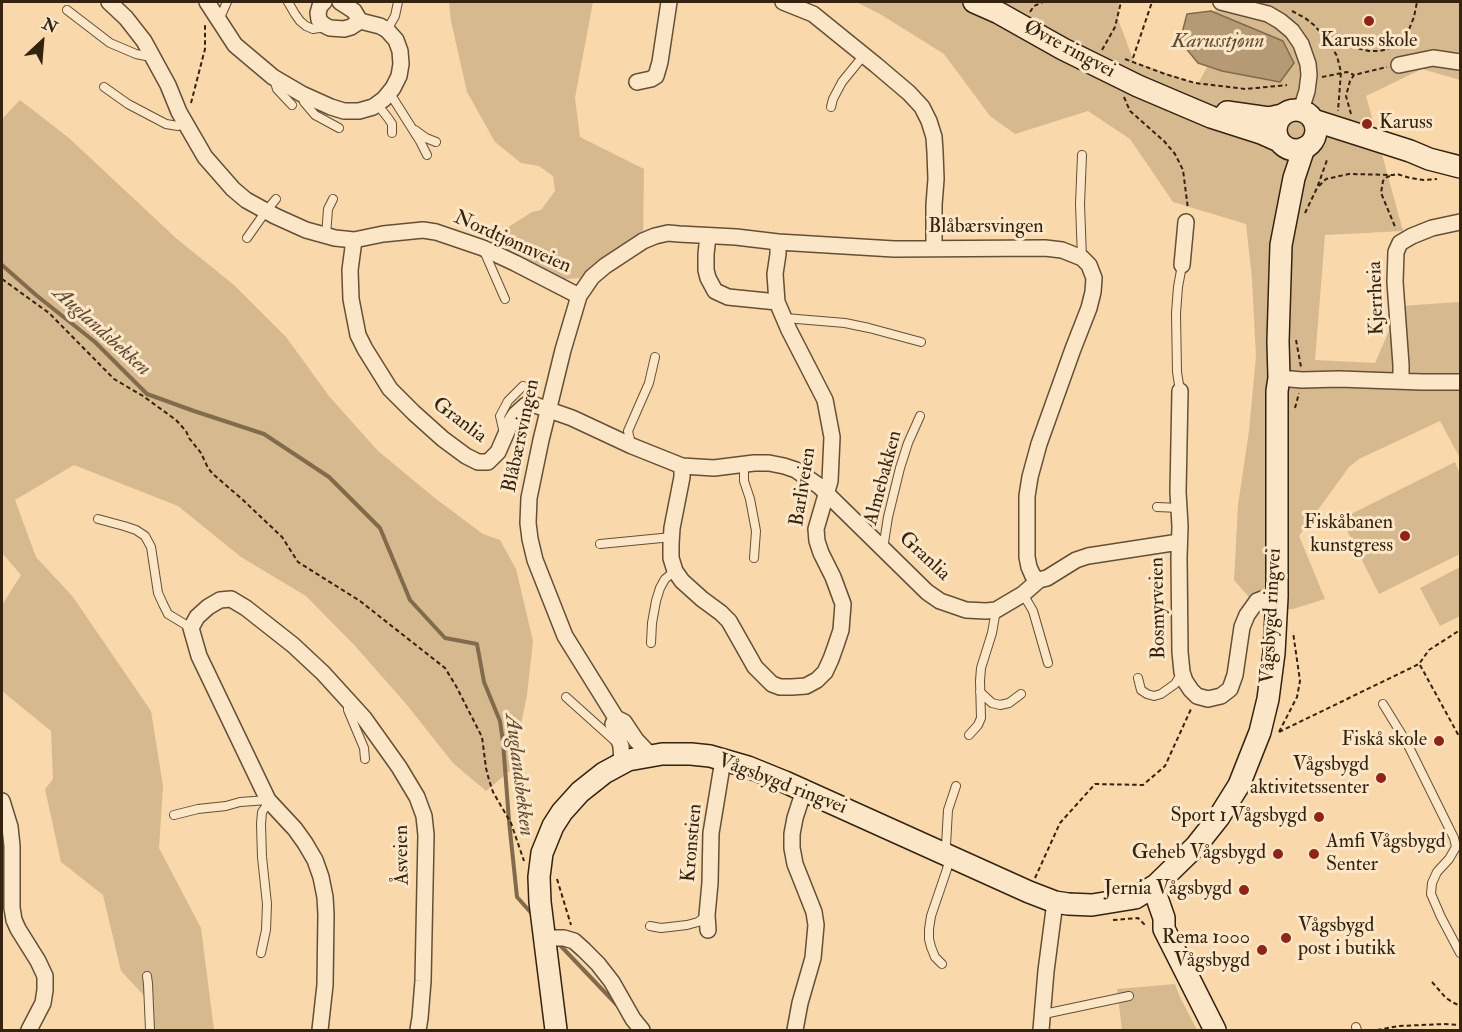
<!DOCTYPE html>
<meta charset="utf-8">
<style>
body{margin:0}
#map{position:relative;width:1462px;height:1032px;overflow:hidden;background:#f9d8ab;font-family:"IM FELL Double Pica",serif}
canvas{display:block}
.frame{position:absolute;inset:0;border:3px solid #33230f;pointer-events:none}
.north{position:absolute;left:12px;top:12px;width:60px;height:60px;-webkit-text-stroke:4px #fbe6c8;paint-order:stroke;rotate:26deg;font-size:16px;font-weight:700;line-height:24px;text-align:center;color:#33230f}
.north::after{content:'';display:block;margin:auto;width:21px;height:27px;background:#33230f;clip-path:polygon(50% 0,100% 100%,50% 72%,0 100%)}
</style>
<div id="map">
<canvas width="1462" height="1032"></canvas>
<div class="frame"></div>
<div class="north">N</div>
</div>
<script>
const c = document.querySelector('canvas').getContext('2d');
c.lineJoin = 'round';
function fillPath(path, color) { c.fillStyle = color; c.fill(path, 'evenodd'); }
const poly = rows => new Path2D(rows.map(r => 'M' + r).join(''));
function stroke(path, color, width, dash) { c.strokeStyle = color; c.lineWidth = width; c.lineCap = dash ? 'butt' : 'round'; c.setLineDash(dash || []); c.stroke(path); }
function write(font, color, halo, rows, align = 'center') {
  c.font = font + ' "IM FELL Double Pica",serif'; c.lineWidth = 6; c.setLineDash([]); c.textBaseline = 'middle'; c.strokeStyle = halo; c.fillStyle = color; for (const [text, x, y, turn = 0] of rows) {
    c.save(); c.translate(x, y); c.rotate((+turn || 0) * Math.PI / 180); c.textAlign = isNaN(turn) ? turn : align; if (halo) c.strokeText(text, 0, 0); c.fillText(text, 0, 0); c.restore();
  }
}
fillPath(poly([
 [449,2,593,2,575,98,580,137,644,169,643,239,593,277,542,281,474,249,532,212,541,210,555,191,553,176,539,166,521,163,495,142,467,92,451,21],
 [856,2,1119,2,1118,19,1134,62,1198,84,1207,67,1222,71,1280,82,1283,41,1215,13,1217,2,1460,2,1460,80,1422,69,1366,96,1403,231,1325,235,1315,360,1375,363,1400,306,1460,302,1460,458,1440,421,1359,459,1349,467,1299,536,1325,599,1293,609,1261,611,1234,580,1238,505,1249,431,1256,356,1252,279,1246,224,1173,202,1130,139,1088,111,1015,134,990,116,944,54,880,14],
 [20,100,69,138,177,239,234,285,286,337,329,396,378,451,436,499,483,534,500,540,516,569,533,641,527,695,512,769,486,791,453,763,407,705,356,647,306,596,241,557,178,506,74,465,15,500,36,557,73,597,151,711,163,786,159,848,201,928,214,1030,153,1030,149,1001,121,971,103,895,61,862,45,789,53,779,51,731,2,691,2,605,21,575,2,553,2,119],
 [1455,462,1460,474,1460,554,1379,594,1341,519],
 [1460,567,1460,616,1440,626,1420,588],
 [1175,984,1180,997,1197,1030,1122,1030,1117,989]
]), '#d7b990');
const water = poly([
 [1211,11,1283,41,1294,63,1280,82,1222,71,1198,63,1180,41,1187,14,1211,11]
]);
fillPath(water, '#b69a76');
stroke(water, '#826a4d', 1.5);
stroke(poly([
 [2,265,36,295,95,342,147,394,194,411,264,434,329,477,380,528,410,600,445,638,477,644,484,682,500,721,503,742,509,821,517,897,533,915],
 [558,943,617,1005]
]), '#826a4d', 4);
const lane = poly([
 [288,2,295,14,300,21,306,26,313,29,319,28,324,25],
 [67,10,110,43,136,54,146,56,151,55],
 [219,20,227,2],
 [387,30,395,16,398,2],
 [274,79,277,89,292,105],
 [104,87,128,104,166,124,178,126,185,124],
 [389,92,420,141,427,155],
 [302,95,304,102,315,115,339,128],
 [377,104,388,118,392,124,392,133],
 [831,107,833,99,842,82,864,55],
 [415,130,426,138,436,142],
 [1082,155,1080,204,1082,258],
 [326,236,328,209,333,199],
 [247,238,266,211,276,199],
 [484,251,505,299],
 [785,318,845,323,869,328,921,342],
 [1180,391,1177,372,1176,313,1178,287,1182,265],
 [504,433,500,416,508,401,523,386],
 [631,444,628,431,649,383,655,357],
 [744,465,744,481,750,499,756,531,754,558],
 [1157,507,1179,508],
 [98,519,124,526,136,530,145,536,151,547,158,593,163,604,168,614,191,628],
 [600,544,672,537],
 [883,549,888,517,900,468,908,443,920,416],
 [1023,594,1033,611,1048,663],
 [651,643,652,623,656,601,660,588,665,579,675,571],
 [1138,678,1141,690,1147,694,1154,696,1161,694,1175,684,1182,673],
 [980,692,992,703,1000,705,1009,703,1021,694],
 [566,697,615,741],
 [1383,704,1407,743,1454,838,1456,847,1449,859,1437,872,1432,883,1431,894,1441,917,1460,953],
 [348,706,348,710,364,748,365,759],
 [969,735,978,725,981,718,980,681,981,668,992,633,996,610],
 [174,815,198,809,226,806,240,802,268,800],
 [650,926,661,928,687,925,698,922,706,916],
 [261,953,266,930,267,904,262,857,261,824,262,812,269,802],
 [942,964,935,957,931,947,929,939,929,929,931,916,947,869,950,855,946,845,948,810,956,786],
 [147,976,148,984,150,1030],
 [1044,1014,1129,996],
 [1356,1027,1357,1030]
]);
const street = poly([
 [109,2,126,18,144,41,168,85,179,112,205,157,233,189,246,200,275,216,306,230,335,238,354,240,383,234,423,230,436,232,483,248,515,263,579,296],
 [207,2,235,45,273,77,302,94,331,107,344,111,359,111,373,107,384,99,393,88,399,76,401,64,400,51,396,40,387,30,380,26,360,21,354,11,340,2],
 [324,2,320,6,318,13,319,20,324,25,330,28,344,29,351,27,360,21],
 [783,2,813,14,876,65,909,93,922,107,929,121,934,137,935,152,936,179,934,205,934,248],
 [1221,2,1268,14,1280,21,1292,31,1301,44,1308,64,1309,75,1307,91,1301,110],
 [1399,65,1433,58,1460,62],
 [637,82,651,79,656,76,660,62,669,2],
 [708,236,706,254,706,270,708,278,715,291,728,297,777,302],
 [354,240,350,270,351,299,358,335,365,349,390,389,414,413,443,439,466,456,478,462,488,462,498,452,512,420,516,414,526,405,535,405,572,418,632,446,682,466,714,468,754,463,769,463,784,466,796,470,819,486,927,592,940,601,966,610,986,611,996,610,1023,594,1039,580,1047,578,1076,560,1088,556,1179,542],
 [1182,265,1186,222],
 [1279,378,1302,380,1339,379,1422,382,1460,382],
 [1401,381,1401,365,1395,282,1396,252,1400,243,1412,236,1432,228,1460,222],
 [1180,391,1178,492,1180,526,1179,557,1180,652,1182,672,1185,681,1191,690,1197,696,1208,699,1221,696,1230,689,1235,675,1242,627,1247,615,1257,601,1265,598,1277,597],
 [682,466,682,477,672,528,671,544,671,558,675,571,682,581,702,599,721,613,729,621,755,667,772,684,780,687,792,687,806,686,817,680,825,672,831,659,836,645,841,630,843,604,833,577,821,553,817,541,816,529,830,481,832,437,825,400,789,330,777,302,775,274,778,254,778,242],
 [616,718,613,724,621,746,622,763],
 [651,756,636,740,624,722,616,718,565,636,535,560,530,539,528,523,529,498,541,440,563,350,579,296,592,277,605,266,643,241,655,236,668,233,679,234,736,237,778,242,894,249,1045,248,1062,250,1082,258,1089,265,1094,278,1093,292,1089,308,1073,349,1039,444,1030,477,1027,496,1027,557,1029,567,1033,576,1039,580],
 [2,801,10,827,12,846,12,908,14,920,18,929,38,961,45,976,45,990,43,1003,29,1030],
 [708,930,707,915,710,883,711,833,723,760],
 [544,940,551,938,564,938,574,941,584,950,598,964,612,982,633,1019,642,1030],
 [320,1030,325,985,326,914,325,897,321,877,315,860,305,843,295,829,268,800,199,656,191,628,197,617,208,607,220,600,231,599,246,608,293,645,323,673,364,718,399,767,417,797,424,816,426,835,423,981,420,1018,418,1030],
 [795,1030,800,1003,813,958,816,925,814,912,795,864,792,848,792,834,795,818,804,790],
 [1041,1030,1046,971,1055,902]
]);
const secondary = poly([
 [974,2,999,13,1063,49,1138,86,1211,117,1261,133,1279,141],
 '1276 130a20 20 0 1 1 40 0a20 20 0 1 1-40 0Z',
 [1227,112,1269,118,1282,115],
 [1313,120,1410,151,1429,159,1460,167],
 [1156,885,1156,895,1164,918,1164,929,1215,1030],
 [556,1030,540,902,539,877,542,853,553,826,562,812,580,792,604,773,628,760,662,754,691,754,710,756,748,767,785,782,1029,892,1055,902,1068,904,1092,905,1135,898,1156,885,1196,846,1219,817,1239,785,1260,732,1268,699,1274,653,1277,597,1277,391,1279,378,1278,341,1281,245,1294,178,1304,148]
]);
stroke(lane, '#645036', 10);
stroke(street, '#645036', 18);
stroke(secondary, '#33230f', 24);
stroke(poly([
 [1292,11,1305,18,1314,25,1329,42,1337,56,1341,72,1338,111],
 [1030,12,1034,6,1043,2],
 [1329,42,1369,51,1379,51,1388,49,1401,41,1408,32,1414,17,1417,2],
 [1102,50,1115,27,1121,2],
 [1133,58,1152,2],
 [1125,59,1165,74,1195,83,1246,89,1287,85],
 [1322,77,1347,72,1354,75],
 [1124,97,1130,111,1164,141,1175,154,1183,170,1188,209],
 [191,103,205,49,205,24],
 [1351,114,1346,96,1350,81,1354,75,1387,67],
 [1390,176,1385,178,1383,181,1381,193,1396,229],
 [1319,186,1326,179,1349,174,1393,175,1397,174,1410,178,1424,180,1437,179],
 [1305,213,1317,188,1327,160],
 [2,279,49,313,114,379,143,396,176,420,186,431,189,438,201,453,208,468,213,474,243,500,282,537,298,562,360,601,445,668,456,686,482,737,486,768,489,780,493,792,511,823,524,861],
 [1296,340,1301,367],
 [1295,408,1299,393],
 [1420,665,1460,738],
 [1279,732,1297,697,1300,681,1293,632],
 [1279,732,1419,664,1429,650,1460,630],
 [1035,878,1060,823,1095,784,1143,785,1165,766,1191,709],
 [557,879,571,925],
 [1113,920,1138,918,1146,926],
 [1432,982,1446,998,1454,1003,1460,1006],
 [1377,1030,1399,1026,1444,1024,1460,1025]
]), '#33230f', 2, [4.5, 3]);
stroke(lane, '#fbe6c8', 8);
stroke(street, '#fbe6c8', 15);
stroke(secondary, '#fbe6c8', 21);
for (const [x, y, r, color] of [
 [1369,21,6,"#8f2418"],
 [1367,124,6,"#8f2418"],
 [1405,536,6,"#8f2418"],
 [1439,741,6,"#8f2418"],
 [1381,778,6,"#8f2418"],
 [1319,817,6,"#8f2418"],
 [1278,854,6,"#8f2418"],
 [1314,854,6,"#8f2418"],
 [1244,890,6,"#8f2418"],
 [1286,938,6,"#8f2418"],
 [1262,950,6,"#8f2418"]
]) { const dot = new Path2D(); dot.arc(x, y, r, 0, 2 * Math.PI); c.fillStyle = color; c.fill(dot); stroke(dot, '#fbe6c8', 2); }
write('20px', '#33230f', '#fbe6c8', [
 ["Karuss skole",1369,42,"center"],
 ["Karuss",1379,124,"left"],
 ["Fiskåbanen",1393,524],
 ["kunstgress",1393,547],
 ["Fiskå skole",1427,741],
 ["Vågsbygd",1369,766],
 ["aktivitetssenter",1369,789],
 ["Sport 1 Vågsbygd",1307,817],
 ["Amfi Vågsbygd",1326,843,"left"],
 ["Senter",1326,866,"left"],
 ["Geheb Vågsbygd",1266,854],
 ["Jernia Vågsbygd",1232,890],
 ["Vågsbygd",1298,927,"left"],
 ["post i butikk",1298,950,"left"],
 ["Rema 1000",1250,939],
 ["Vågsbygd",1250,962]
], 'right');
write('20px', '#33230f', '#fbe6c8', [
 ["Øvre ringvei",1069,50,28],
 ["Blåbærsvingen",986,228],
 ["Nordtjønnveien",512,243,24],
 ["Kjerrheia",1377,298,-92],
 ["Granlia",459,421,37],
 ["Blåbærsvingen",522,436,-78],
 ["Almebakken",884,478,-75],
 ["Barliveien",804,487,-81],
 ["Granlia",924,557,43],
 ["Bosmyrveien",1159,608,-91],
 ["Vågsbygd ringvei",1272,616,-87],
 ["Vågsbygd ringvei",782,785,21],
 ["Kronstien",693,843,-85],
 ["Åsveien",403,855,-91]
]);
write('italic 21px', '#614d33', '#fbe6c8', [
 ["Karusstjønn",1218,42],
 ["Auglandsbekken",101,332,42],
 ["Auglandsbekken",518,775,83]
]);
</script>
